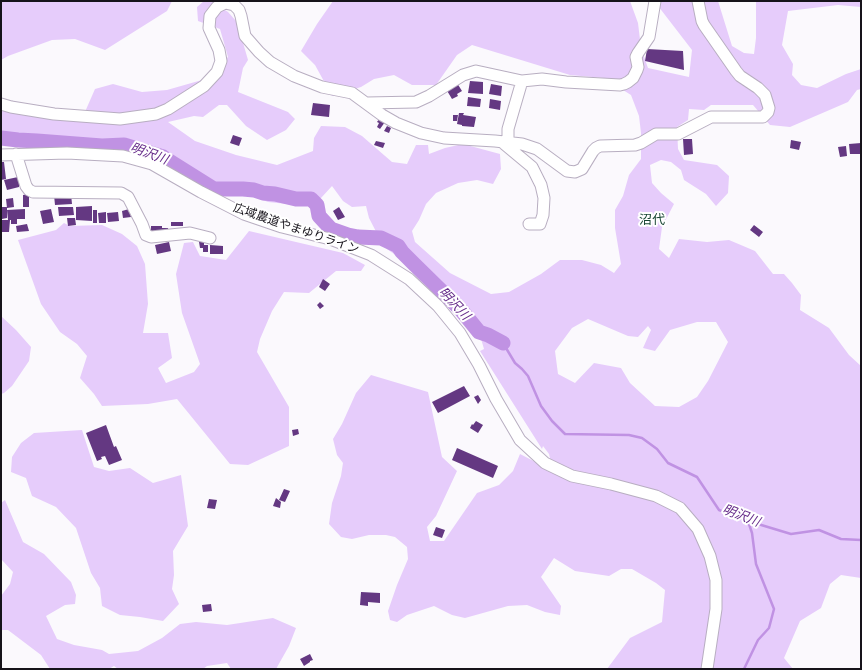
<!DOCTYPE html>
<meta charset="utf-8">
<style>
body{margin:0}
#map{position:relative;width:862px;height:670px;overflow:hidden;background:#fbf9fd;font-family:"Fira Sans",sans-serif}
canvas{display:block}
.frame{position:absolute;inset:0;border:2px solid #16131a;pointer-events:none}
</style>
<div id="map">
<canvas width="862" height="670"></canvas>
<div class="frame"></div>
</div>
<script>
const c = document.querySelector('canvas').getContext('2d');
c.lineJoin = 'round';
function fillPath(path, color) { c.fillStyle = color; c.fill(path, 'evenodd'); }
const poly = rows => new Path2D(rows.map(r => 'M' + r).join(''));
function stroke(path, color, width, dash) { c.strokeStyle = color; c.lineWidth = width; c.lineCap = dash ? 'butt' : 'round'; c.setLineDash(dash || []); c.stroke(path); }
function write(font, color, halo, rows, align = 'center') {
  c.font = font + ' "Fira Sans","Noto Sans JP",sans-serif'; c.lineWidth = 4; c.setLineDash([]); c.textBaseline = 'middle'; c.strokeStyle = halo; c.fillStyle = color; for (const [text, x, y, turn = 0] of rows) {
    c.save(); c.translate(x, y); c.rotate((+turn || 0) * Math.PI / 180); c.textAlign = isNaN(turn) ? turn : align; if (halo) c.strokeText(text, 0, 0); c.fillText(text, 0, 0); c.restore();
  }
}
fillPath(poly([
 [1,1,172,1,167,11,105,50,75,39,52,40,8,56,1,60],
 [204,1,211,1,228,12,237,22,248,60,243,68,238,92,288,112,295,119,286,130,267,140,246,126,227,105,219,105,203,117,194,116,168,122,195,141,236,155,277,165,313,151,314,138,321,126,345,127,362,136,392,162,407,164,416,145,428,145,429,154,445,148,463,144,500,154,501,169,493,184,477,180,458,183,436,193,426,204,419,220,412,231,415,242,450,273,491,294,509,292,541,274,560,260,582,260,601,265,614,273,621,264,615,228,615,210,623,196,629,175,641,159,641,133,639,116,631,95,604,78,570,75,472,45,457,55,436,85,412,85,394,75,374,79,361,87,332,96,315,65,301,51,317,24,333,1,630,1,638,23,641,48,648,68,689,77,692,50,655,2,656,1,718,1,732,46,744,53,754,54,756,38,756,1,861,1,861,7,838,5,788,11,782,45,793,64,792,75,801,85,817,88,846,74,861,69,861,89,857,90,848,102,790,127,770,125,753,105,711,105,704,110,689,109,688,120,677,127,678,149,684,160,717,165,729,176,728,193,716,206,706,194,684,180,681,170,671,162,661,160,650,165,652,183,661,193,674,204,662,227,659,249,669,258,679,239,707,242,729,240,755,251,773,274,784,274,792,283,801,295,800,310,829,328,849,355,861,366,861,578,841,575,830,584,821,608,800,621,784,658,793,669,607,669,630,638,662,622,665,590,656,583,632,569,621,569,609,576,575,571,554,558,541,577,561,606,560,615,545,612,527,605,508,606,465,618,452,615,434,606,407,615,397,622,390,620,388,611,397,585,408,559,407,547,395,537,386,535,369,535,352,539,341,537,329,524,332,503,341,476,343,463,337,455,333,439,342,424,356,393,371,375,428,392,442,457,457,471,436,516,427,527,430,541,444,541,477,493,499,485,513,471,520,454,553,471,549,454,543,446,542,449,480,351,484,349,479,332,460,320,407,263,384,247,369,218,366,206,352,207,343,201,332,186,321,198,306,206,268,202,247,194,212,192,159,161,126,152,50,146,1,145,1,104,21,115,81,121,95,89,113,84,142,92,167,90,202,80,228,57,220,29,198,21,197,7],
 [588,319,628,336,638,337,648,326,651,330,643,348,655,351,670,330,697,322,716,322,728,342,708,381,697,397,679,407,655,406,630,383,621,368,594,363,575,383,558,374,555,351,572,328],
 [64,223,70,226,102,225,122,234,137,246,145,264,148,304,143,333,168,333,172,358,158,368,166,383,194,372,200,364,182,313,176,274,184,243,193,242,200,256,226,260,249,231,343,253,365,265,361,271,336,271,309,293,284,292,272,311,260,339,257,352,289,407,289,446,248,465,230,464,177,399,148,404,102,406,94,394,80,378,87,356,77,344,60,332,41,304,18,240,56,230],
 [1,316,16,330,31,347,29,361,12,386,4,393,1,394],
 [82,430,94,467,109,471,130,468,153,483,181,475,188,526,173,551,174,575,172,589,179,604,163,621,140,617,120,615,102,606,100,588,91,573,76,528,56,507,32,496,26,478,11,472,12,457,21,443,34,433],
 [5,500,23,542,44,554,71,582,76,595,75,604,65,605,46,616,57,639,74,645,102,650,109,654,138,651,162,638,180,624,196,622,227,625,273,618,296,628,289,646,276,669,231,669,227,663,207,666,203,669,118,669,114,666,109,669,50,669,41,655,8,630,1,630,1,596,10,584,13,572,1,559,1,503]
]), '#e6ccfb');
stroke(poly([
 [503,343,515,363,522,369,528,376,541,406,552,421,565,434,629,435,642,438,657,449,668,463,697,477,719,510,748,521,791,534,819,530,841,539,861,540],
 [744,669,758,640,769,628,774,609,756,564,752,533,748,521]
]), '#c092e3', 2.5);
stroke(poly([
 [1,138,18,140,37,141,102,146,124,145,163,157,214,189,243,189,254,190,263,193,275,194,296,199,311,199,317,205,319,216,331,229,348,235,358,237,381,238,398,246,402,252,414,264,462,311,479,332,488,335,503,343]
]), '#c092e3', 15);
fillPath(poly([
 [647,49,683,51,684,70,645,61],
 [470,81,483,82,483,94,468,93],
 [457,83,462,91,457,94,458,96,452,99,446,89],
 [491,84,502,86,501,96,489,94],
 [468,97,481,99,480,107,467,106],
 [490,99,501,101,500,110,489,108],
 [313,103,330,105,329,117,311,115],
 [459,113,464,113,463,115,476,117,474,127,462,126,462,125,457,124],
 [453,115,458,115,457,121,453,121],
 [379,119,385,122,380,129,377,127,379,123,377,122],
 [387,126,391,128,389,133,384,131],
 [233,135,242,138,239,146,230,143],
 [683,139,692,139,693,154,684,155],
 [791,140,801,142,799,150,790,148],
 [376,141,385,143,383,148,374,145],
 [861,143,861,154,850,154,849,144],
 [846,146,847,156,840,157,838,147],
 [1,162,4,162,6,179,1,180],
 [18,177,20,185,19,185,19,187,7,190,4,180],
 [29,194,29,207,23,207,23,195],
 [71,194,72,204,55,205,54,195],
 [13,198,14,207,7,208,6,199],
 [92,206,92,221,76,220,76,207],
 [1,207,7,207,7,218,2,219],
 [58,207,73,207,74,215,59,216],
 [339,207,345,217,338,220,333,211],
 [25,209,25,219,17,219,17,224,11,224,11,220,10,220,9,232,1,232,2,220,8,220,7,210],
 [51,209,54,222,43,224,40,211],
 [129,209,131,217,123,218,122,211],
 [93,210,97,210,97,223,93,223],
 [106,212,106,223,99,223,98,213],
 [118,212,119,221,108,222,107,213],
 [67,218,75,218,76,225,68,226],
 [171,222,183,222,183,226,171,226],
 [27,224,29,231,17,232,16,226],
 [754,225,763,232,759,237,750,230],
 [151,226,162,226,162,228,168,228,169,234,151,231],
 [169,242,171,251,157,254,155,245],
 [199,242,204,242,204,245,208,245,208,252,203,252,203,248,200,248],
 [210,245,223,246,223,254,210,254],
 [323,279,330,284,325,291,319,287],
 [320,302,324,306,320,309,317,305],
 [464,386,470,396,438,413,432,402],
 [478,395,481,400,478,404,474,397],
 [476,421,483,425,478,433,470,428,472,424,473,425],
 [106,425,114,447,116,446,122,460,109,465,105,456,101,457,102,459,97,461,86,433],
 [298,429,299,434,293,436,292,430],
 [457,448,498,466,493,478,452,460],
 [284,489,290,491,285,502,279,500],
 [276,498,281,502,280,508,273,506],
 [209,499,217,500,215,509,207,508],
 [436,527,445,530,442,538,433,535],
 [361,592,380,593,380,603,368,602,368,606,360,605],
 [211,604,212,611,203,612,202,605],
 [310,654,313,660,310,661,310,662,304,666,300,659]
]), '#643882');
const minor = poly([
 [367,103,416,102,429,96,463,75,476,71,522,81,542,79,566,82,620,85,624,84,628,82,633,78,637,70,638,67,636,57,638,53,649,37,655,1],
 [1,104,11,107,54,114,120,119,156,114,168,109,204,86,217,72,221,61,219,50,209,28,210,16,217,7,225,3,234,5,239,10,241,16,245,36,259,52,270,62,294,76,322,87,352,93,382,115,396,123,421,133,444,138,495,141,522,144,537,149,567,171,575,172,582,169,593,151,596,148,600,146,635,145,641,143,656,134,678,134,711,117,763,117,768,112,769,108,765,95,758,88,740,76,736,71,704,25,702,21,698,1],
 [502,142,532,167,541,185,544,198,543,215,540,224,529,224],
 [508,142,508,129,522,81],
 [16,154,26,186,29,190,33,192,121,193,128,197,142,224,146,235,151,237,190,233,210,238],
 [1,155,67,153,123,156,152,164,201,192,244,214,282,227,330,239,371,255,409,279,438,306,460,333,479,365,496,399,520,440,545,463,572,476,611,484,656,496,680,508,698,529,710,556,716,580,716,609,707,669]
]);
stroke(minor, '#b8aec1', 13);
stroke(minor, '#fff', 11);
write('12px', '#16131a', '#fff', [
 ["広域農道やまゆりライン",296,229,19]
]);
write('italic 13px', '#662c8a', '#fff', [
 ["明沢川",149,154,20],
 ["明沢川",454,304,47],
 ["明沢川",741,516,21]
]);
write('13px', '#1a4734', '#fff', [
 ["沼代",652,220]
]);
</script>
